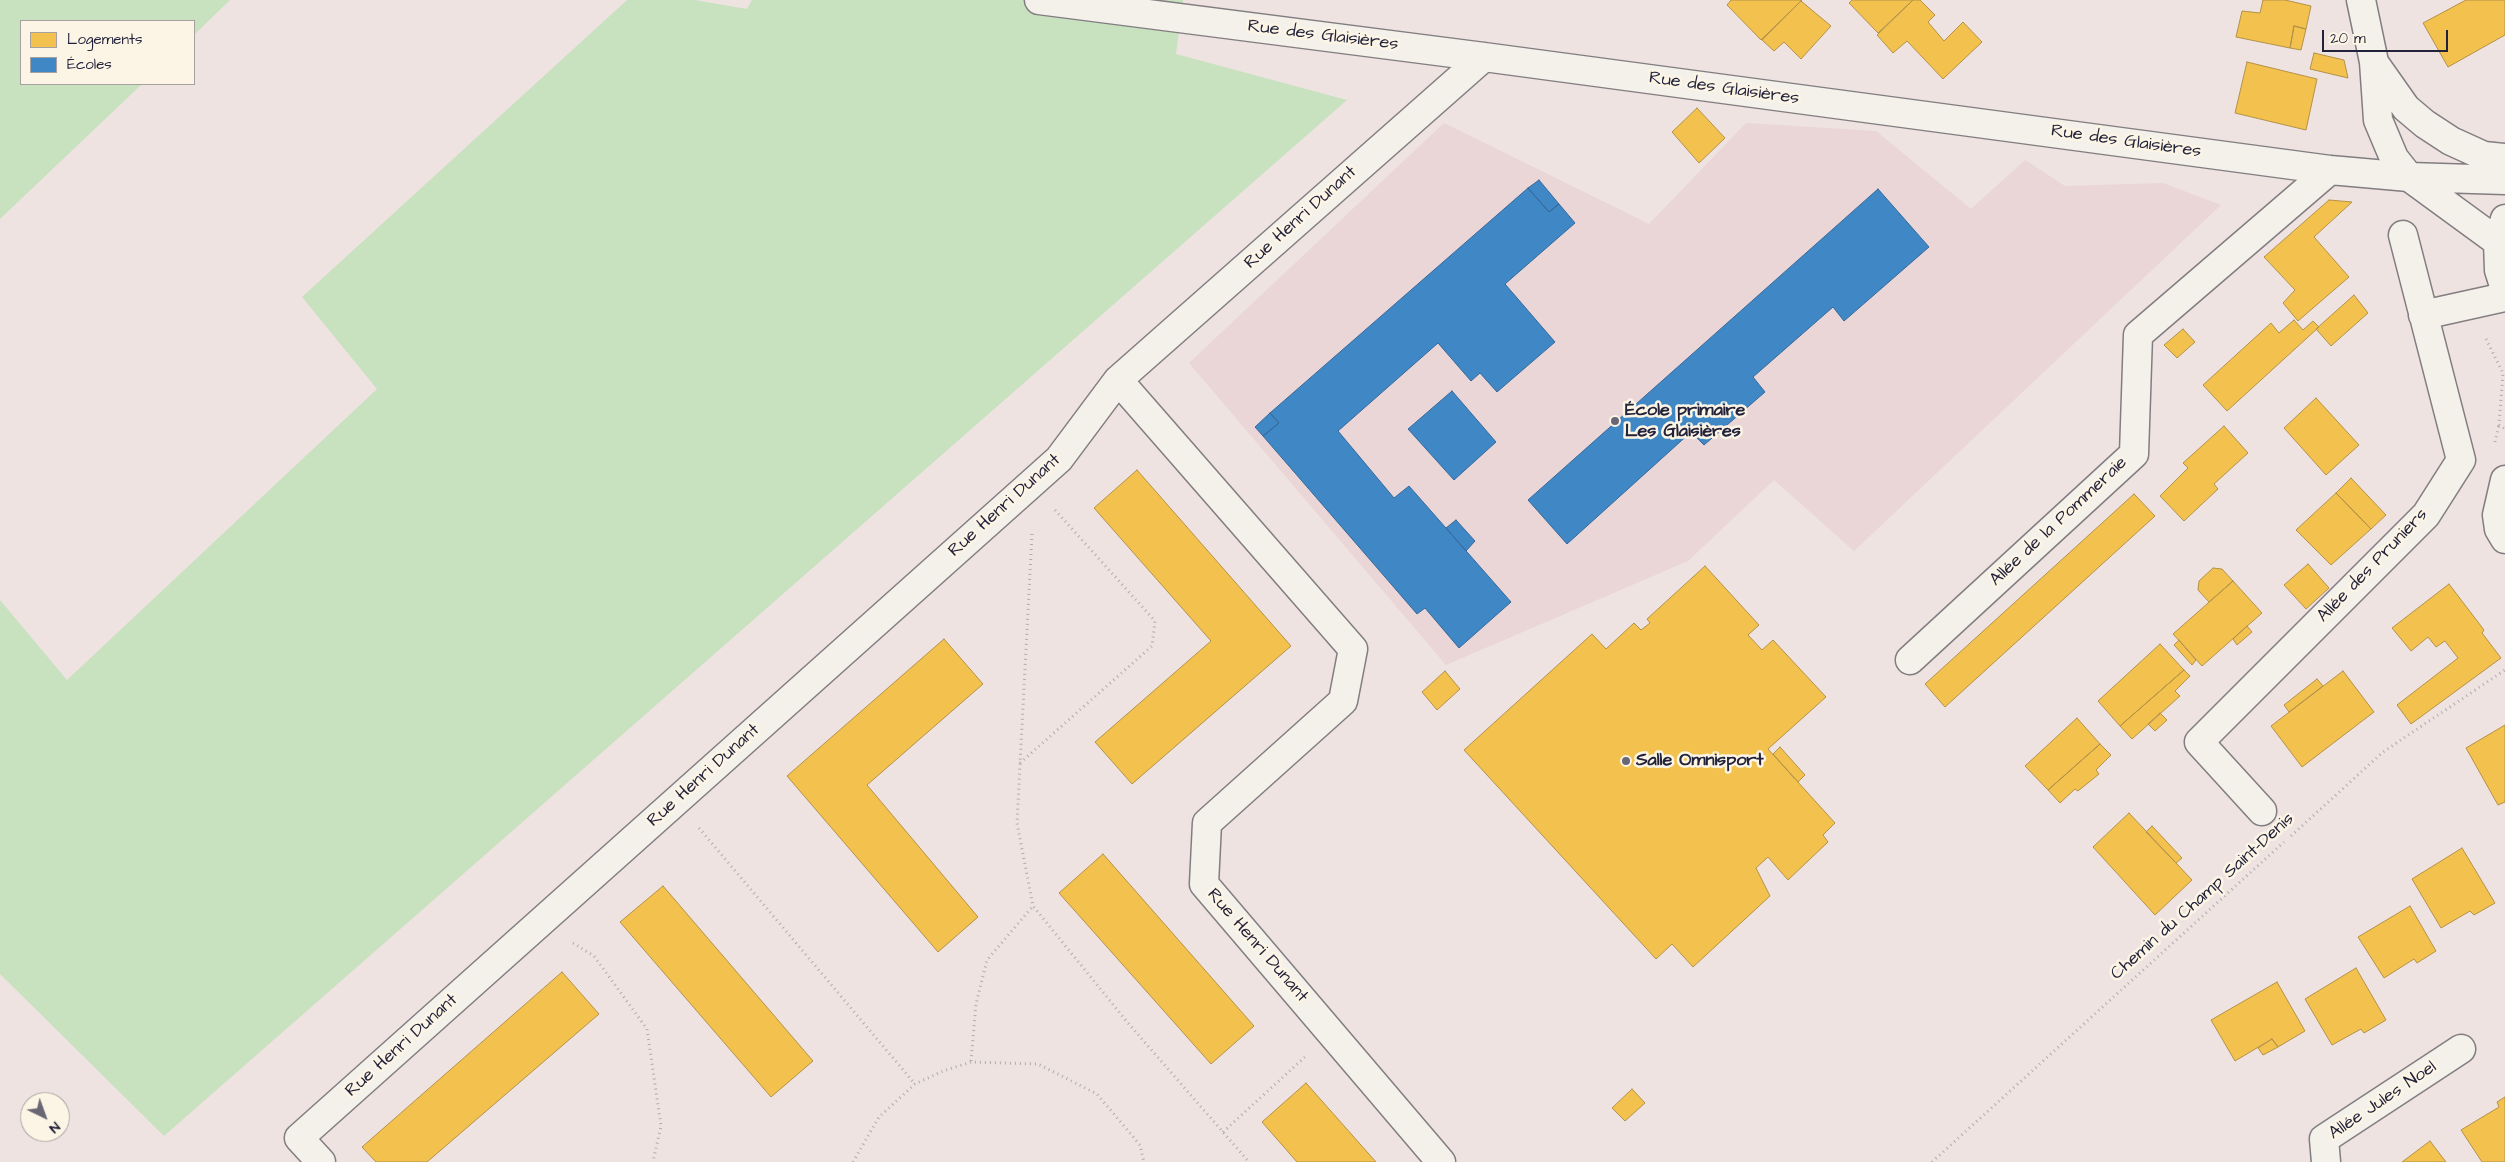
<!DOCTYPE html>
<meta charset="utf-8">
<style>
body{margin:0}
#map{position:relative;width:2505px;height:1162px;overflow:hidden;background:#eee3e1;font-family:"Architects Daughter",sans-serif}
canvas{display:block}
.legend{position:absolute;left:20px;top:20px;width:175px;height:65px;box-sizing:border-box;background:#fcf5e5;border:1px solid #a5a1a1;margin:0;padding:6px 9px;list-style:none;font-size:15px;color:#22223b}
.legend li{display:flex;align-items:center;gap:10px;height:25px}
.legend b{width:25px;border:1px solid #a5a1a1}
.north{position:absolute;left:20px;top:1092px;width:50px;height:50px;box-sizing:border-box;background:#fcf5e5;border:1px solid #a5a1a1;border-radius:50%;rotate:138deg;font-size:14px;font-weight:700;line-height:20px;text-align:center;color:#22223b}
.north::after{content:'';display:block;margin:auto;width:18px;height:22px;background:#696675;clip-path:polygon(50% 0,100% 100%,50% 72%,0 100%)}
.scale{position:absolute;left:2322px;top:30px;width:126px;height:22px;box-sizing:border-box;border:2px solid #22223b;border-top:0;padding-left:6px;font-size:15px;line-height:18px;white-space:nowrap;color:#22223b;-webkit-text-stroke:4px #fcf5e5;paint-order:stroke}
</style>
<div id="map">
<canvas width="2505" height="1162"></canvas>
<ul class="legend">
<li><b style="height:14px;background:#f2c14e"></b>Logements</li>
<li><b style="height:14px;background:#3f88c5"></b>Écoles</li>
</ul>
<div class="north">N</div>
<div class="scale">20 m</div>
</div>
<script>
const c = document.querySelector('canvas').getContext('2d');
c.lineJoin = 'round';
function fillPath(path, color) { c.fillStyle = color; c.fill(path, 'evenodd'); }
const poly = rows => new Path2D(rows.map(r => 'M' + r).join(''));
function stroke(path, color, width, dash) { c.strokeStyle = color; c.lineWidth = width; c.lineCap = dash ? 'butt' : 'round'; c.setLineDash(dash || []); c.stroke(path); }
function write(font, color, halo, rows, align = 'center') {
  c.font = font + ' "Architects Daughter",sans-serif'; c.lineWidth = 5; c.setLineDash([]); c.textBaseline = 'middle'; c.strokeStyle = halo; c.fillStyle = color; for (const [text, x, y, turn = 0] of rows) {
    c.save(); c.translate(x, y); c.rotate((+turn || 0) * Math.PI / 180); c.textAlign = isNaN(turn) ? turn : align; if (halo) c.strokeText(text, 0, 0); c.fillText(text, 0, 0); c.restore();
  }
}
fillPath(poly([
 [1444,123,1649,224,1746,123,1876,131,1971,209,2025,160,2065,186,2163,183,2221,205,1854,551,1774,480,1688,561,1446,665,1189,363]
]), '#ead5d7');
fillPath(poly([
 [0,0,230,0,194,35,194,21,21,21,21,84,142,84,0,219],
 [627,0,695,0,747,9,752,0,1183,0,1176,54,1347,100,164,1136,0,974,0,600,67,680,377,389,302,297]
]), '#c8e1bf');
const homes = poly([
 [1731,0,1802,0,1761,40,1727,5,1731,0],
 [1852,0,1913,0,1878,33,1849,3,1852,0],
 [1913,0,1920,0,1935,15,1928,22,1944,41,1963,22,1982,42,1943,79,1907,41,1893,53,1877,35,1913,0],
 [2263,0,2285,0,2311,6,2306,29,2294,26,2290,48,2236,37,2242,11,2260,13,2263,0],
 [2466,0,2505,0,2505,35,2448,67,2423,23,2466,0],
 [1801,1,1831,26,1801,59,1784,42,1774,51,1762,40,1801,1],
 [2294,26,2306,29,2301,50,2290,48,2294,26],
 [2314,53,2344,60,2348,78,2310,69,2314,53],
 [2247,62,2317,79,2306,130,2235,113,2247,62],
 [1697,108,1725,138,1699,163,1672,132,1697,108],
 [2329,200,2352,202,2314,237,2349,277,2298,321,2283,303,2295,290,2264,257,2329,200],
 [2354,295,2368,313,2331,346,2316,329,2354,295],
 [2294,320,2303,330,2313,321,2319,327,2227,411,2203,385,2271,323,2279,333,2294,320],
 [2183,329,2195,342,2177,358,2164,345,2183,329],
 [2316,398,2359,445,2326,475,2284,428,2316,398],
 [2224,426,2248,453,2214,484,2218,489,2184,521,2160,496,2188,468,2183,463,2224,426],
 [1137,470,1291,646,1132,784,1095,742,1211,641,1094,508,1137,470],
 [2351,478,2386,515,2371,529,2336,493,2351,478],
 [2336,493,2371,529,2331,565,2296,530,2336,493],
 [2134,494,2155,516,1945,707,1925,684,2134,494],
 [2308,564,2329,588,2306,609,2284,585,2308,564],
 [1705,566,1759,625,1748,635,1762,650,1773,640,1826,697,1768,749,1835,823,1823,835,1828,842,1788,880,1768,857,1756,868,1770,896,1693,967,1672,944,1656,959,1464,750,1592,634,1606,649,1634,623,1641,630,1650,623,1647,619,1705,566],
 [2213,568,2222,569,2233,581,2209,602,2198,590,2199,581,2213,568],
 [2233,581,2262,613,2202,666,2173,634,2233,581],
 [2449,584,2484,630,2482,633,2501,658,2411,724,2397,705,2458,658,2445,641,2436,647,2428,637,2411,651,2392,628,2449,584],
 [2247,626,2252,632,2237,645,2233,639,2247,626],
 [944,639,983,684,867,785,978,917,938,952,787,776,944,639],
 [2179,640,2196,660,2192,665,2174,645,2179,640],
 [2160,644,2184,670,2120,726,2098,701,2160,644],
 [2184,670,2190,676,2175,691,2180,696,2132,739,2120,726,2184,670],
 [1445,671,1460,689,1437,710,1422,692,1445,671],
 [2343,671,2374,712,2302,767,2271,726,2343,671],
 [2317,679,2323,686,2289,712,2284,705,2317,679],
 [2160,713,2167,720,2155,731,2148,724,2160,713],
 [2077,718,2100,744,2048,790,2025,766,2077,718],
 [2505,725,2505,802,2498,805,2466,748,2505,725],
 [2100,744,2111,755,2096,770,2099,774,2078,791,2075,789,2060,803,2048,790,2100,744],
 [1780,747,1805,775,1798,782,1773,754,1780,747],
 [2129,813,2192,880,2155,915,2093,847,2129,813],
 [2152,826,2182,858,2176,863,2146,832,2152,826],
 [2462,848,2495,903,2474,915,2470,911,2441,928,2412,879,2462,848],
 [1103,854,1254,1026,1211,1064,1059,893,1103,854],
 [663,886,813,1061,771,1097,620,922,663,886],
 [2410,906,2436,951,2417,963,2414,959,2384,978,2358,937,2410,906],
 [2356,968,2386,1020,2364,1033,2361,1029,2332,1045,2305,999,2356,968],
 [562,972,599,1014,427,1162,376,1162,362,1147,562,972],
 [2277,982,2305,1031,2278,1047,2272,1039,2235,1061,2211,1020,2277,982],
 [2272,1039,2278,1047,2263,1055,2258,1048,2272,1039],
 [1306,1083,1376,1162,1297,1162,1262,1122,1306,1083],
 [1632,1089,1645,1103,1625,1121,1612,1108,1632,1089],
 [2505,1097,2505,1162,2482,1162,2461,1130,2499,1107,2497,1102,2505,1097],
 [2430,1141,2446,1162,2402,1162,2430,1141]
]);
fillPath(homes, '#f2c14e');
stroke(homes, '#b49148', 1);
const schools = poly([
 [1539,180,1559,204,1549,212,1528,188,1539,180],
 [1528,188,1549,212,1559,204,1575,223,1505,284,1555,342,1497,392,1480,373,1471,381,1438,343,1338,431,1394,498,1409,486,1511,602,1459,648,1425,608,1417,614,1263,436,1279,423,1270,413,1528,188],
 [1878,189,1929,247,1844,321,1833,307,1753,377,1765,392,1704,445,1691,432,1567,544,1528,500,1878,189],
 [1452,391,1496,442,1454,480,1408,429,1452,391],
 [1270,413,1279,423,1263,436,1255,427,1270,413],
 [1456,520,1475,541,1466,551,1446,528,1456,520]
]);
fillPath(schools, '#3f88c5');
stroke(schools, '#36699c', 1);
const minor = poly([
 [1039,0,1484,57,2330,170,2409,177],
 [2423,315,2505,297],
 [1118,380,1353,649,1343,701,1207,823,1204,884,1441,1162],
 [1910,660,2134,454,2138,335,2330,170],
 [2262,811,2199,742,2426,515,2461,460,2403,235],
 [321,1162,299,1138,1059,459,1118,380,1484,57],
 [2326,1162,2324,1139,2461,1049]
]);
const major = poly([
 [2361,0,2374,62,2378,120,2394,158,2409,177,2498,242],
 [2375,64,2406,108,2425,124,2451,141,2484,156,2505,158],
 [2409,177,2505,180],
 [2505,219,2498,242,2499,270,2505,289],
 [2505,480,2497,515,2499,529,2505,539]
]);
stroke(minor, '#827d81', 31);
stroke(major, '#827d81', 31);
stroke(poly([
 [2486,339,2503,373,2499,425,2505,429],
 [2495,442,2499,425],
 [1032,534,1017,823,1033,906,1128,1023,1249,1162],
 [1020,763,1152,646,1155,621,1055,510],
 [699,828,915,1084],
 [2291,836,2383,752,2505,670],
 [573,943,594,956,647,1029,661,1126,653,1162],
 [971,1061,976,1004,987,960,1033,906],
 [1223,1132,1305,1057],
 [853,1162,879,1117,915,1084,943,1071,971,1062,1038,1064,1097,1094,1140,1145,1144,1162],
 [1932,1162,2284,842]
]), '#afacab', 3, [1, 4]);
stroke(minor, '#f4f0ea', 28);
stroke(major, '#f4f0ea', 28);
for (const [x, y, r, color] of [
 [1615,421,5,"#696675"],
 [1626,761,5,"#696675"]
]) { const dot = new Path2D(); dot.arc(x, y, r, 0, 2 * Math.PI); c.fillStyle = color; c.fill(dot); stroke(dot, '#fcf5e5', 2); }
write('18px', '#22223b', '#fcf5e5', [
 ["Rue des Glaisières",1323,36,7],
 ["Rue des Glaisières",1724,89,8],
 ["Rue des Glaisières",2126,142,8],
 ["Rue Henri Dunant",1301,218,-42],
 ["Rue Henri Dunant",1005,506,-42],
 ["Allée de la Pommeraie",2059,522,-43],
 ["Allée des Pruniers",2373,566,-46],
 ["Rue Henri Dunant",704,776,-42],
 ["Chemin du Champ Saint-Denis",2203,897,-42],
 ["Rue Henri Dunant",1257,946,49],
 ["Rue Henri Dunant",402,1046,-42],
 ["Allée Jules Noel",2383,1101,-34]
]);
write('bold 18px', '#22223b', '#fcf5e5', [
 ["École primaire",1625,411],
 ["Les Glaisières",1625,432],
 ["Salle Omnisport",1636,761]
], 'left');
</script>
